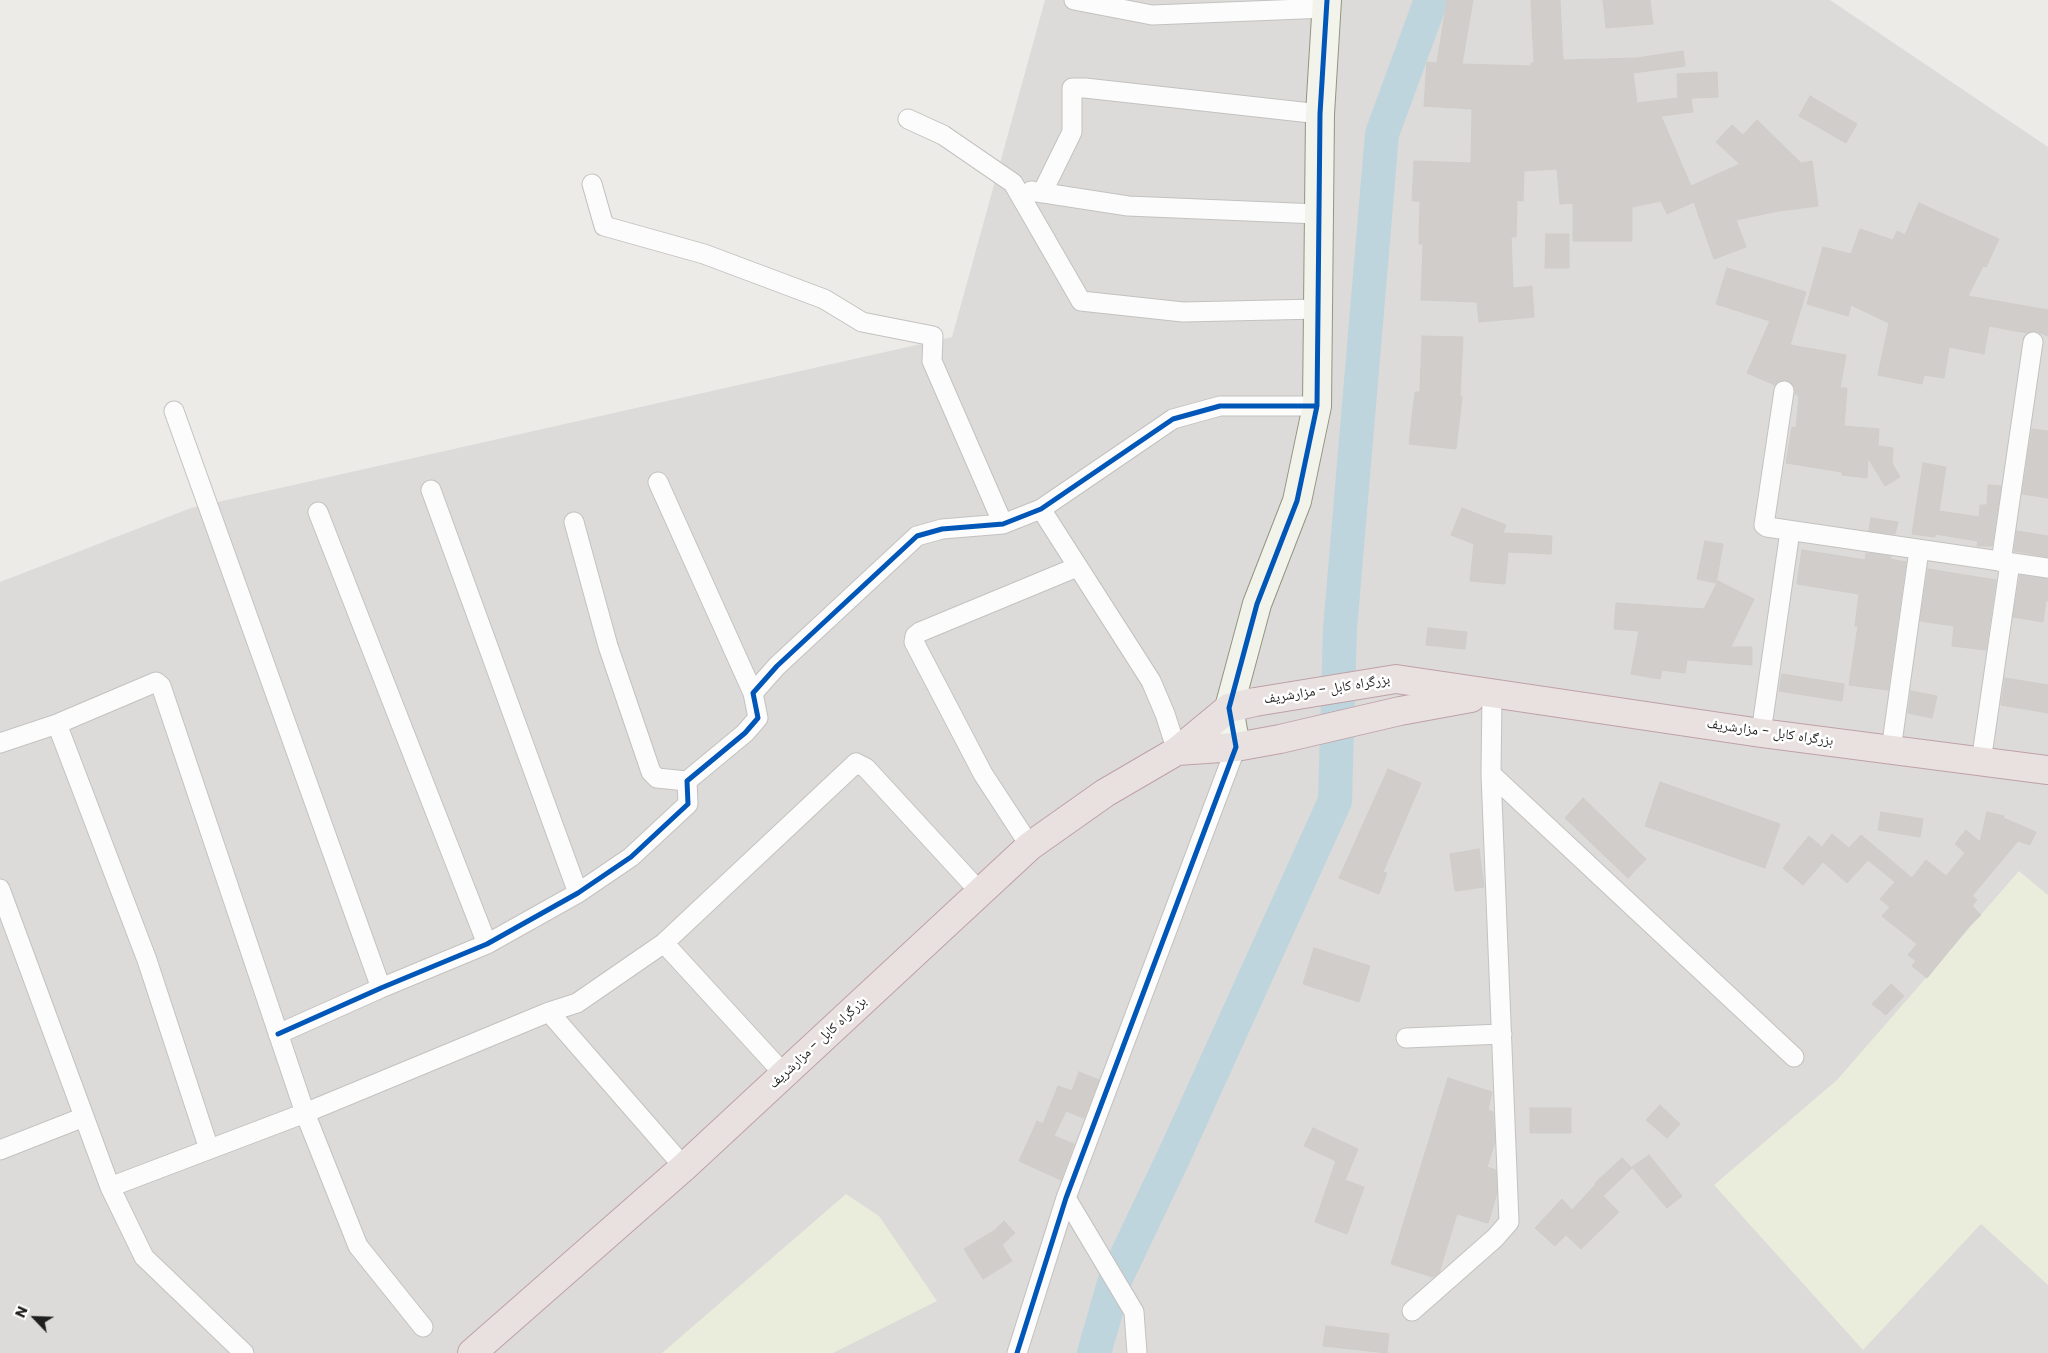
<!DOCTYPE html>
<meta charset="utf-8">
<style>
body{margin:0}
#map{position:relative;width:2048px;height:1353px;overflow:hidden;background:#edebe8;font-family:Poppins,sans-serif}
canvas{display:block}
.north{position:absolute;left:10px;top:1293px;width:50px;height:50px;-webkit-text-stroke:4px #fff;paint-order:stroke;rotate:294deg;font-size:14px;font-weight:700;line-height:20px;text-align:center;color:#1f1f1f}
.north::after{content:'';display:block;margin:auto;width:18px;height:22px;background:#1f1f1f;clip-path:polygon(50% 0,100% 100%,50% 72%,0 100%)}
</style>
<div id="map">
<canvas width="2048" height="1353"></canvas>
<div class="north">N</div>
</div>
<script>
const c = document.querySelector('canvas').getContext('2d');
c.lineJoin = 'round';
function fillPath(path, color) { c.fillStyle = color; c.fill(path, 'evenodd'); }
const poly = rows => new Path2D(rows.map(r => 'M' + r).join(''));
function stroke(path, color, width, dash) { c.strokeStyle = color; c.lineWidth = width; c.lineCap = dash ? 'butt' : 'round'; c.setLineDash(dash || []); c.stroke(path); }
function write(font, color, halo, rows, align = 'center') {
  c.font = font + ' Poppins,"Noto Naskh Arabic",sans-serif'; c.lineWidth = 5; c.setLineDash([]); c.textBaseline = 'middle'; c.strokeStyle = halo; c.fillStyle = color; for (const [text, x, y, turn = 0] of rows) {
    c.save(); c.translate(x, y); c.rotate((+turn || 0) * Math.PI / 180); c.textAlign = isNaN(turn) ? turn : align; if (halo) c.strokeText(text, 0, 0); c.fillText(text, 0, 0); c.restore();
  }
}
fillPath(poly([
 [1045,0,1830,0,2048,147,2048,1353,0,1353,0,582,191,508,952,337]
]), '#dcdbd9');
fillPath(poly([
 [2019,871,2048,895,2048,1285,1981,1224,1863,1350,1714,1185,1837,1080],
 [846,1194,879,1216,937,1301,833,1353,662,1353]
]), '#eaecdc');
stroke(poly([
 [1094,1353,1115,1280,1175,1154,1335,801,1340,629,1382,134,1431,0]
]), '#bed5dd', 34);
const building = poly([
 [1447,0,1473,0,1462,64,1531,66,1531,63,1534,63,1531,0,1560,0,1563,60,1637,58,1683,51,1685,66,1633,73,1637,103,1678,98,1677,74,1717,72,1718,97,1691,98,1693,112,1661,116,1691,186,1740,164,1716,142,1732,125,1743,135,1757,120,1801,163,1812,161,1818,206,1778,211,1736,220,1746,247,1714,259,1694,202,1667,214,1661,201,1632,207,1632,241,1573,241,1573,203,1560,204,1557,169,1524,171,1523,201,1517,200,1516,237,1511,237,1513,288,1532,286,1534,317,1479,322,1477,302,1421,300,1423,244,1419,244,1420,201,1412,201,1414,161,1471,163,1472,109,1424,106,1427,62,1437,63,1447,0],
 [1603,0,1650,0,1653,24,1606,28,1603,0],
 [1810,96,1857,124,1846,143,1799,116,1810,96],
 [1919,203,1999,239,1986,267,1983,266,1968,296,2048,310,2048,336,2035,331,2027,333,1989,326,1984,354,1949,347,1944,378,1924,375,1922,384,1878,375,1889,323,1851,305,1848,316,1807,304,1823,247,1851,254,1860,229,1893,240,1897,231,1905,235,1919,203],
 [1546,234,1569,234,1569,268,1545,268,1546,234],
 [1727,268,1806,292,1790,345,1846,355,1840,388,1847,388,1844,426,1879,429,1878,446,1893,448,1892,463,1900,477,1885,486,1868,458,1867,478,1842,475,1842,472,1786,463,1792,427,1796,428,1799,396,1795,394,1795,387,1791,383,1786,380,1779,381,1775,385,1747,373,1770,321,1716,304,1727,268],
 [1422,336,1463,337,1460,396,1462,397,1456,449,1409,444,1415,392,1420,392,1422,336],
 [2032,429,2048,431,2048,498,2022,494,2032,429],
 [1923,463,1946,467,1939,511,1979,517,1980,505,1987,505,1988,485,2001,486,1992,546,1977,546,1978,541,1935,534,1935,537,1912,534,1923,463],
 [1462,508,1506,525,1503,533,1552,536,1551,554,1508,552,1505,584,1470,581,1474,544,1451,535,1462,508],
 [1871,518,1898,522,1895,534,1869,531,1871,518],
 [2017,531,2048,536,2048,557,2014,551,2017,531],
 [1705,541,1723,544,1716,583,1697,579,1705,541],
 [1802,550,1865,560,1866,553,1891,556,1890,559,1906,562,1888,690,1849,685,1858,626,1855,626,1859,594,1797,584,1802,550],
 [1928,569,1996,580,1986,650,1952,646,1954,626,1920,621,1928,569],
 [2020,575,2048,579,2048,601,2046,600,2043,622,2013,617,2020,575],
 [1718,581,1754,599,1731,647,1752,647,1752,665,1687,660,1685,673,1662,670,1660,679,1631,674,1639,631,1614,629,1616,603,1704,609,1718,581],
 [1428,628,1467,632,1465,649,1426,645,1428,628],
 [1782,674,1844,684,1842,701,1779,691,1782,674],
 [2005,678,2048,685,2048,713,2001,705,2005,678],
 [1911,691,1937,696,1932,718,1908,713,1911,691],
 [1388,769,1421,783,1383,872,1387,873,1379,894,1339,878,1388,769],
 [1660,782,1780,824,1765,868,1645,826,1660,782],
 [1583,798,1646,859,1628,878,1565,818,1583,798],
 [1881,812,1923,819,1920,837,1878,830,1881,812],
 [1987,812,2004,816,2003,818,2036,832,2030,845,2018,841,1972,896,1977,900,1972,906,1981,915,1971,924,1927,978,1912,966,1916,961,1908,955,1917,944,1882,916,1890,907,1880,899,1895,882,1868,860,1847,883,1823,862,1803,885,1783,868,1809,836,1822,847,1832,834,1849,848,1861,835,1912,878,1926,860,1946,876,1965,853,1955,844,1966,830,1980,842,1987,812],
 [1479,849,1484,887,1455,891,1450,854,1479,849],
 [1314,948,1370,966,1359,1002,1303,984,1314,948],
 [1891,984,1904,996,1886,1015,1872,1004,1891,984],
 [1079,1072,1099,1080,1084,1118,1066,1111,1054,1136,1074,1144,1061,1180,1019,1161,1037,1121,1043,1124,1058,1086,1072,1091,1079,1072],
 [1448,1078,1492,1092,1488,1110,1493,1112,1495,1142,1487,1167,1496,1170,1497,1193,1488,1223,1457,1214,1439,1273,1433,1277,1391,1264,1448,1078],
 [1660,1105,1680,1124,1667,1138,1646,1120,1660,1105],
 [1530,1108,1571,1108,1571,1133,1530,1133,1530,1108],
 [1313,1128,1358,1149,1345,1180,1364,1187,1347,1234,1315,1222,1336,1161,1304,1146,1313,1128],
 [1649,1155,1682,1196,1667,1208,1632,1167,1649,1155],
 [1622,1158,1632,1168,1603,1196,1619,1212,1581,1249,1566,1235,1555,1246,1535,1228,1562,1199,1572,1210,1596,1184,1595,1183,1622,1158],
 [1004,1221,1015,1233,1002,1245,1012,1261,983,1279,964,1249,995,1230,1004,1221],
 [1326,1326,1389,1334,1387,1353,1323,1346,1326,1326]
]);
fillPath(building, '#d0cdcb');
stroke(building, '#d0cdc9', 1);
const street = poly([
 [1074,0,1152,15,1327,8],
 [908,119,943,135,1013,183,1081,301,1183,312,1319,309],
 [592,184,604,226,704,254,824,299,862,322,933,336,932,361,1003,524],
 [1031,191,1128,206,1318,214],
 [1042,193,1072,132,1072,88,1085,88,1320,114],
 [1784,391,1764,525,1767,527,2048,568],
 [174,411,381,988],
 [658,482,753,693],
 [431,490,578,893],
 [1041,509,1151,681,1165,714,1177,751],
 [318,512,487,944],
 [574,522,608,646,651,772,657,778,687,781],
 [2001,562,2033,342],
 [57,724,147,960,209,1149],
 [1761,733,1790,531],
 [0,743,57,724,156,682,161,686,305,1113,358,1246,423,1327],
 [1891,750,1919,550],
 [1981,762,2010,563],
 [1491,774,1794,1057],
 [1030,846,983,774,914,642,915,636,920,632,1077,567],
 [0,889,110,1187,144,1257,244,1353],
 [664,943,784,1074],
 [549,1012,684,1167],
 [278,1034,381,988,487,944,578,893,631,857,688,804,687,781,745,733,758,718,753,693,777,666,917,536,942,529,1003,524,1041,509,1173,419,1220,406,1317,406],
 [1406,1038,1502,1034],
 [0,1150,84,1117],
 [110,1187,305,1113,549,1012,577,1003,664,943,856,763,866,768,980,892],
 [1066,1198,1134,1312,1137,1353],
 [1412,1311,1495,1238,1509,1222,1491,774,1492,694],
 [1017,1353,1066,1198,1236,747]
]);
const secondary = poly([
 [1236,747,1229,708,1257,604,1297,501,1317,406,1320,114,1327,0]
]);
const highway = poly([
 [1177,751,1236,747,1280,739,1400,711,1471,698],
 [472,1353,684,1167,1030,846,1105,793,1177,751,1229,708,1255,702,1396,679,1761,733,2048,770]
]);
stroke(street, '#c3c2c0', 21);
stroke(secondary, '#939581', 30);
stroke(highway, '#bfa1a8', 30);
stroke(street, '#fcfcfc', 19);
stroke(secondary, '#f2f3eb', 28);
stroke(highway, '#e9e0e0', 28);
stroke(poly([
 [278,1034,381,988,487,944,578,893,631,857,688,804,687,781,745,733,758,718,753,693,777,666,917,536,942,529,1003,524,1041,509,1173,419,1220,406,1317,406],
 [1017,1353,1066,1198,1236,747,1229,708,1257,604,1297,501,1317,406,1320,114,1327,0]
]), '#0057b8', 5);
write('14px', '#1f1f1f', '#fff', [
 ["بزرگراه کابل - مزارشریف",1327,690,-9],
 ["بزرگراه کابل - مزارشریف",1770,733,8],
 ["بزرگراه کابل - مزارشریف",818,1043,-43]
]);
</script>
